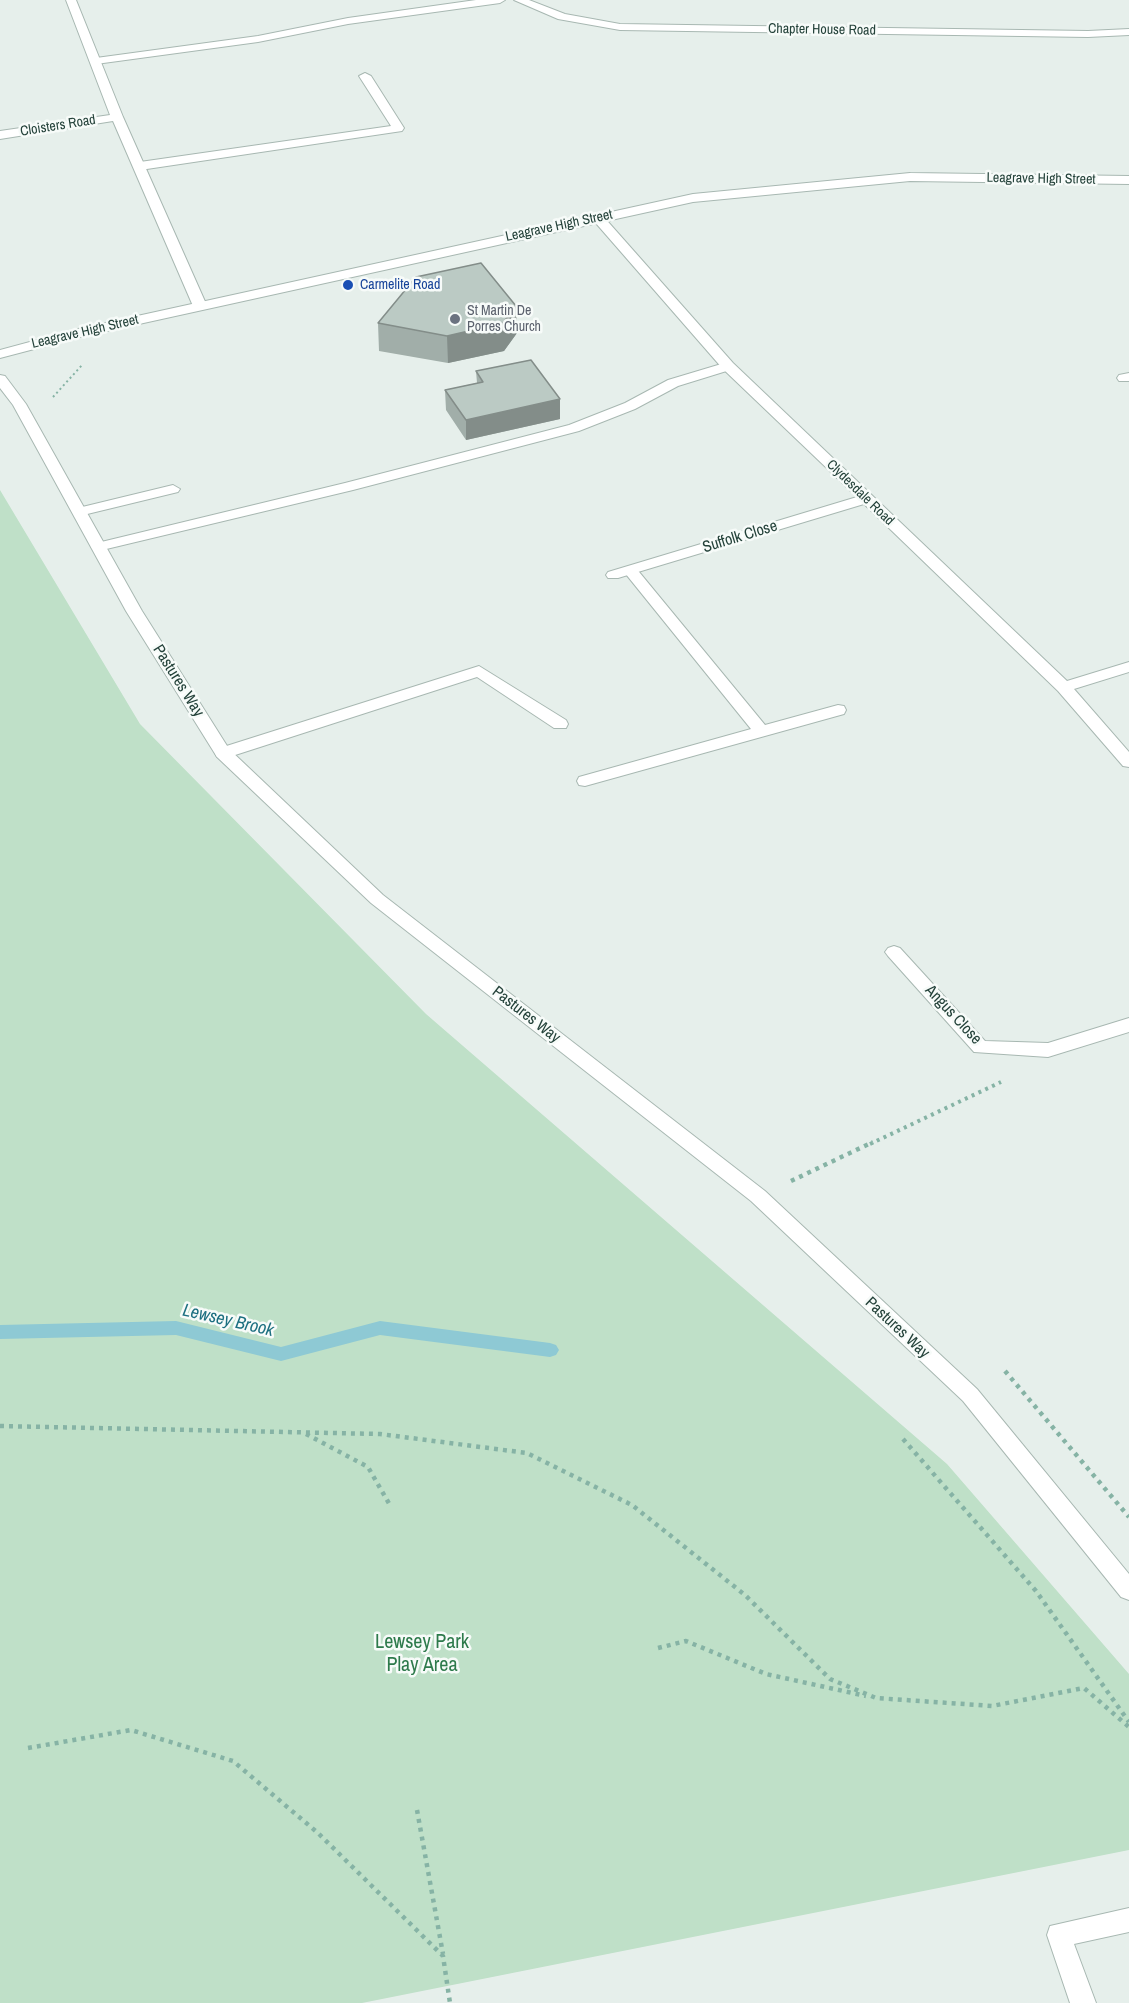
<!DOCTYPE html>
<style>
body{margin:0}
canvas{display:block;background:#e6efeb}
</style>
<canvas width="1129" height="2003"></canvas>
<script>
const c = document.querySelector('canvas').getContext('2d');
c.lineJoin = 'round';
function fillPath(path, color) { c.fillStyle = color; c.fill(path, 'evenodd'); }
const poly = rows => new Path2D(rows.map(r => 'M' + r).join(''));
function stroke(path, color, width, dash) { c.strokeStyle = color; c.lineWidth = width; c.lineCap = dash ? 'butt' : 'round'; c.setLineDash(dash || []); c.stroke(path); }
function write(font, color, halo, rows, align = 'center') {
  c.font = font + ' "Archivo Narrow",sans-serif'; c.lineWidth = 5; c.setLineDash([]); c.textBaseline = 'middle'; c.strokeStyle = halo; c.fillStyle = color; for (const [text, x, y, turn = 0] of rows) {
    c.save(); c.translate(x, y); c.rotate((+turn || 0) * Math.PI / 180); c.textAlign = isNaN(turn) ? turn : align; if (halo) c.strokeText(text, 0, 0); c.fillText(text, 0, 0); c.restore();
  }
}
fillPath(poly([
 [0,490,140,724,426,1014,947,1464,1129,1674,1129,1850,362,2003,0,2003]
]), '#bfe0c8');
fillPath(poly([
 [176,1321,281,1347,380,1321,550,1343,556,1345,559,1350,556,1355,550,1357,380,1335,281,1361,176,1335,0,1339,0,1325,176,1321]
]), '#8ec9d4');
const service = poly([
 [476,0,505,0,500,3,348,24,258,42,96,64,90,61,96,58,258,36,348,18,476,0],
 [365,73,371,76,404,128,402,131,140,170,134,166,140,162,391,126,359,76,365,73],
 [728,362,735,366,733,369,678,386,635,409,579,431,353,490,98,551,91,547,93,544,345,483,569,425,625,403,668,380,728,362],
 [173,485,180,489,178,492,79,516,72,512,74,509,173,485],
 [630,566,635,567,765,725,838,705,844,706,846,710,844,714,585,786,579,785,577,781,579,777,751,729,625,573,623,570,630,566],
 [479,666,566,720,568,724,566,728,554,728,477,677,229,757,223,758,217,757,215,753,217,749,479,666],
 [1129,1908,1129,1932,1074,1944,1096,2003,1070,2003,1047,1935,1050,1926,1129,1908]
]);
const minor = poly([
 [66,0,76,0,123,117,207,306,205,309,195,309,193,306,113,121,0,139,0,131,110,115,66,0],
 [514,0,529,0,565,14,620,24,1088,31,1129,29,1129,35,1088,37,620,30,558,19,514,0],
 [598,214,602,215,733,363,1067,681,1129,662,1129,672,1074,689,1129,752,1129,767,1123,766,1058,691,864,504,618,578,608,578,606,575,608,572,857,497,723,369,594,221,592,218,598,214],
 [1129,373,1129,381,1119,381,1117,378,1119,375,1129,373],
 [894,946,900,948,985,1041,1048,1043,1129,1018,1129,1032,1048,1057,974,1052,888,956,885,952,888,948,894,946]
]);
const tertiary = poly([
 [910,173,1129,176,1129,184,910,181,693,202,80,337,0,358,0,350,78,329,693,194,910,173],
 [0,375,5,376,26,404,142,611,229,749,383,895,765,1191,977,1389,1129,1574,1129,1600,1121,1597,963,1401,751,1201,371,903,217,757,126,611,13,405,0,388,0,375]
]);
stroke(service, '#a8b8b2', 2);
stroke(minor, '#a8b8b2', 2);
stroke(tertiary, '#a8b8b2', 2);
stroke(poly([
 [53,397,83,364]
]), '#86b3a5', 2, [2, 3]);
stroke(poly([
 [870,1144,1001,1082]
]), '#86b3a5', 4, [3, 4.5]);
stroke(poly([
 [791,1181,873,1142],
 [1005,1371,1129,1517],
 [0,1426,380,1434,527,1453,632,1505,745,1595,830,1679,876,1698,992,1706,1084,1688,1129,1727],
 [306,1434,368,1467,391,1507],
 [903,1439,1036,1591,1129,1722],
 [658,1648,686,1641,766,1674,866,1696],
 [28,1748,131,1730,233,1761,318,1833,443,1956,450,2003],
 [417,1810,443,1954]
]), '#86b3a5', 4.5, [4, 5]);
fillPath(service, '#fff');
fillPath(minor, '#fff');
fillPath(tertiary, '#fff');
fillPath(poly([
 [378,323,517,333,504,351,448,363,379,351],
 [476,371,560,399,560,419,466,440,446,410,445,390,477,383]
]), '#a1aea9');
fillPath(poly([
 [516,306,517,333,504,351,448,363,447,336],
 [560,399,560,419,466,440,466,420]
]), '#838d89');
const building = poly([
 [481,263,516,306,503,323,447,336,378,323,416,277,481,263],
 [531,360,560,399,466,420,445,390,483,382,476,371,531,360]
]);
fillPath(building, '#bbcac4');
stroke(building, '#838d89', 1.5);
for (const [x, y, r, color] of [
 [348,285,6,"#1a4fb4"],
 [455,319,6,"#6b7280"]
]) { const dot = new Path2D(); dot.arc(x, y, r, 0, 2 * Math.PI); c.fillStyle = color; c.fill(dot); stroke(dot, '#f7fbf9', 2); }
write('14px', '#24423a', '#f7fbf9', [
 ["Chapter House Road",822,30,1],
 ["Cloisters Road",58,126,-9],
 ["Leagrave High Street",1041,179,1],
 ["Leagrave High Street",559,226,-12],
 ["Leagrave High Street",85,332,-13],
 ["Clydesdale Road",860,493,44]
]);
write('14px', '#164399', '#f7fbf9', [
 ["Carmelite Road",360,285]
], 'left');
write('14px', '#5b616d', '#f7fbf9', [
 ["St Martin De",467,311],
 ["Porres Church",467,327]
], 'left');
write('16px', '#24423a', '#f7fbf9', [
 ["Suffolk Close",740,537,-17],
 ["Pastures Way",178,681,58],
 ["Pastures Way",526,1015,38],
 ["Angus Close",953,1015,47],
 ["Pastures Way",897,1328,43]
]);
write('italic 18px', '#1c6f80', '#f7fbf9', [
 ["Lewsey Brook",228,1321,13]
]);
write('20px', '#2d7a4b', '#f7fbf9', [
 ["Lewsey Park",422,1643],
 ["Play Area",422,1666]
]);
</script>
